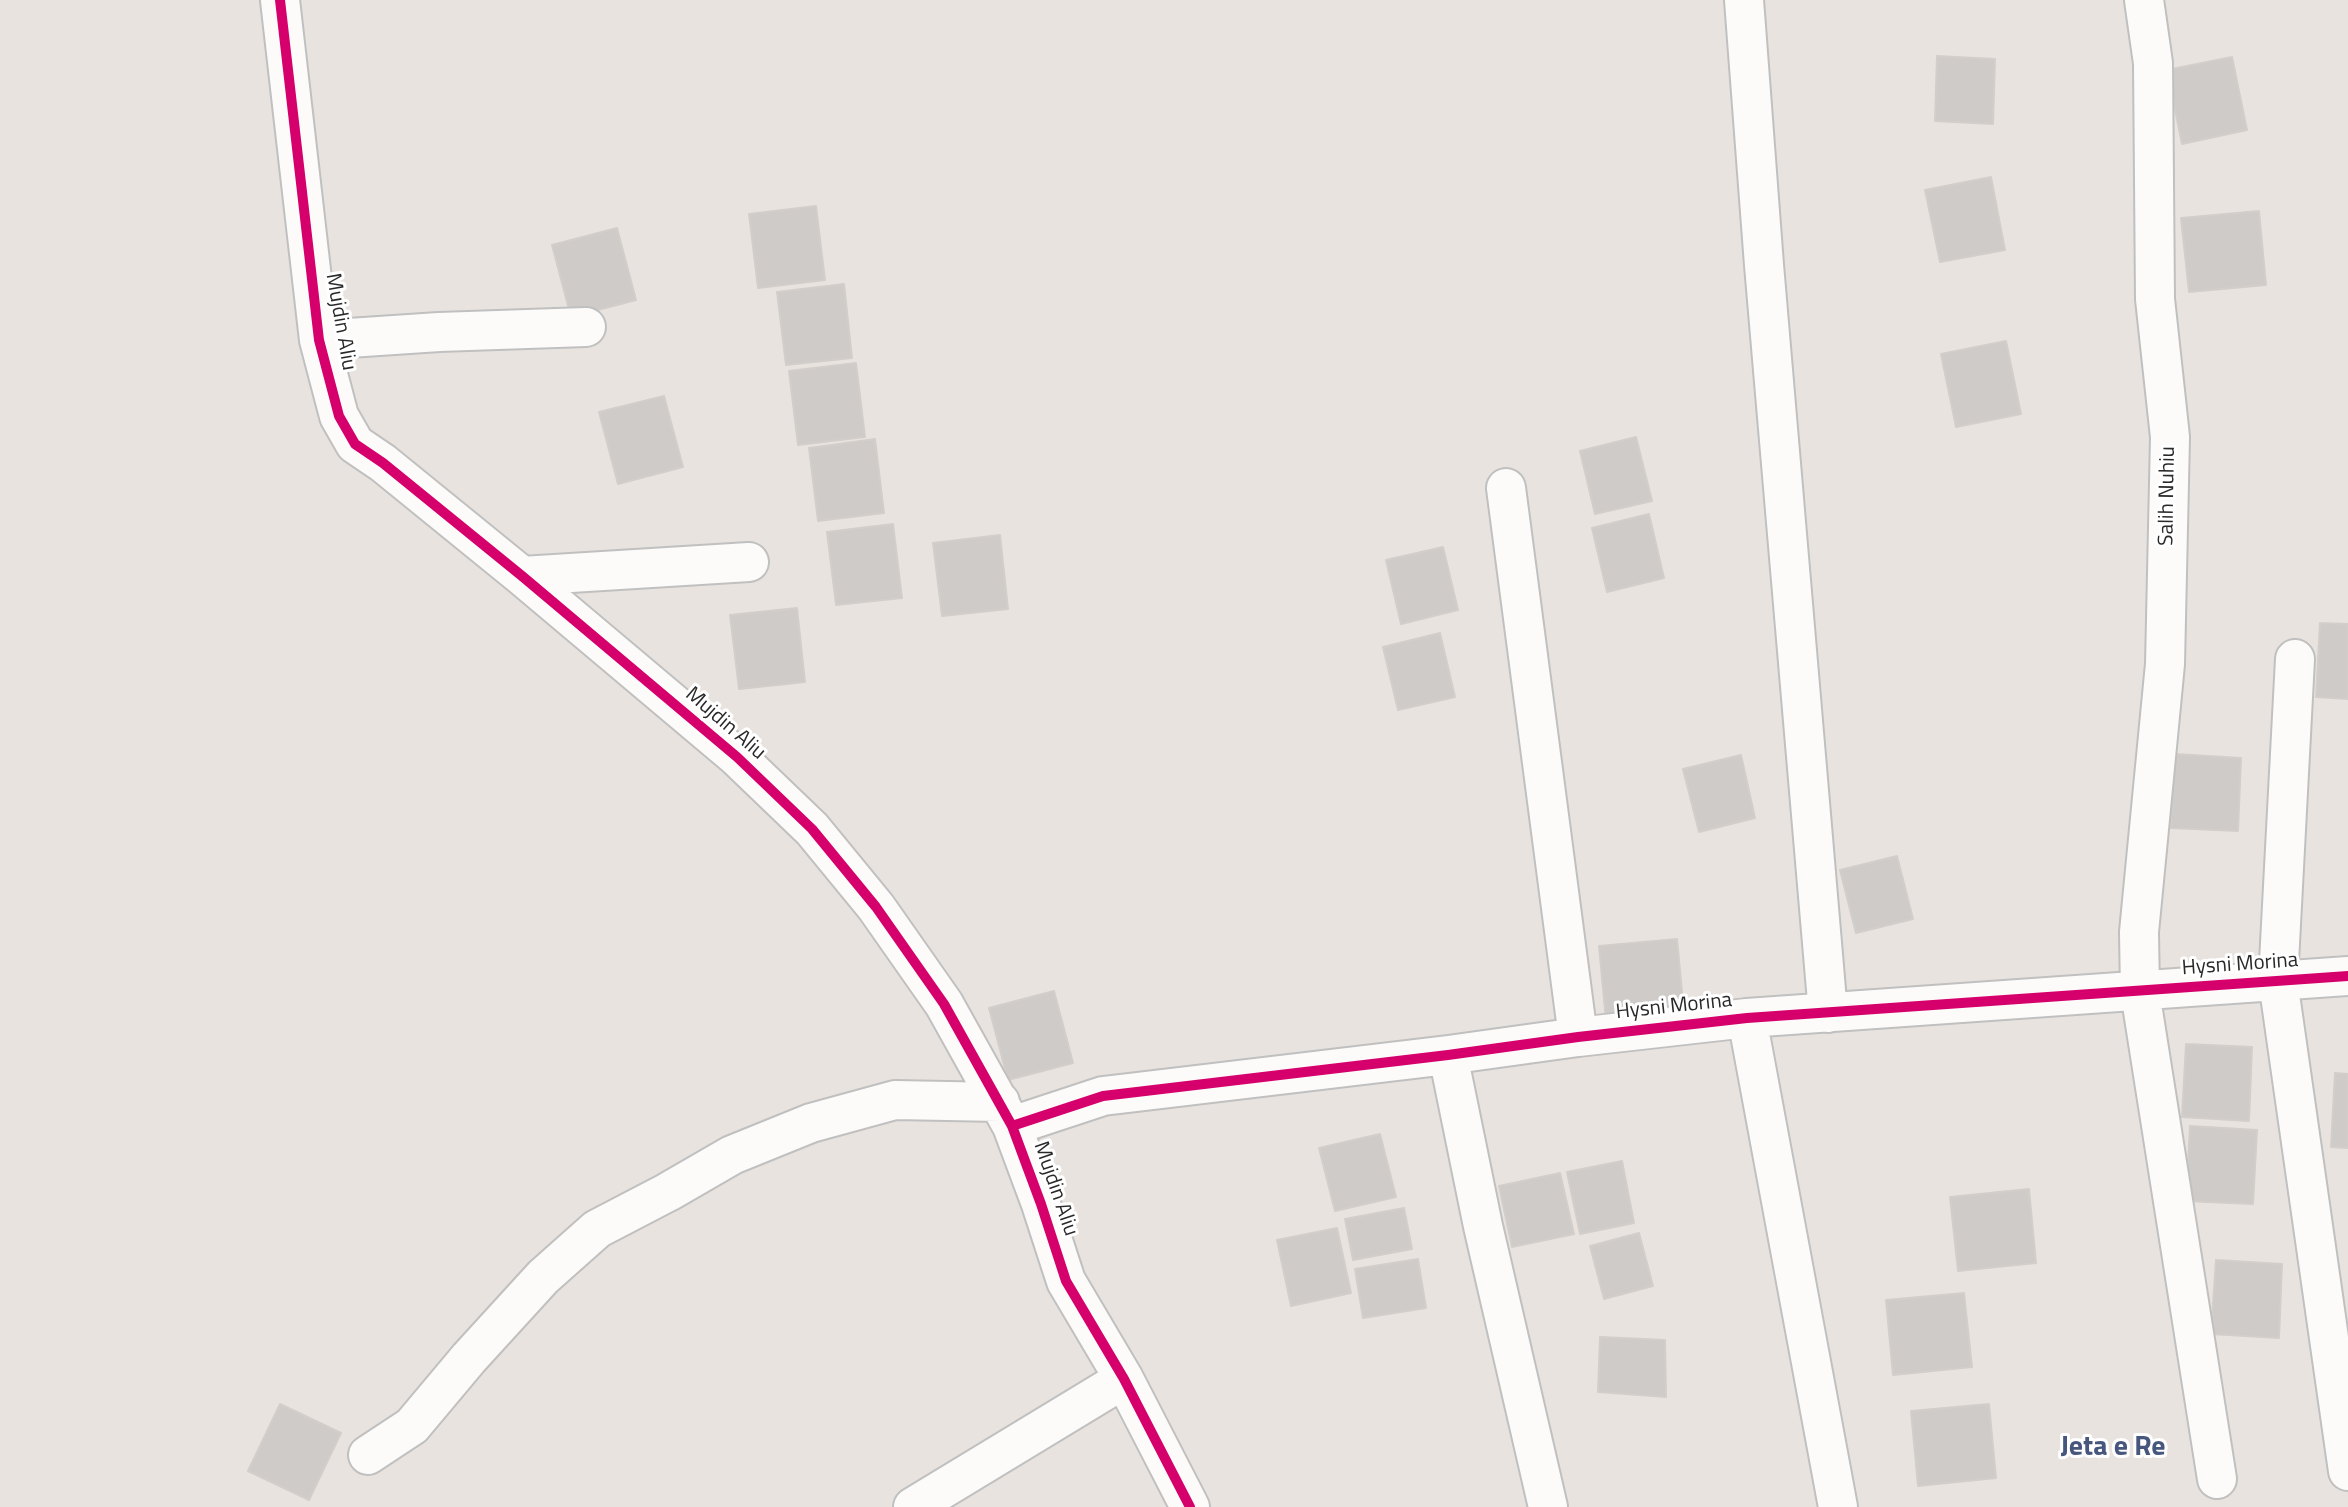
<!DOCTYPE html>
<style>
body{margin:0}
canvas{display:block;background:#e8e3de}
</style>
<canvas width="2348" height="1507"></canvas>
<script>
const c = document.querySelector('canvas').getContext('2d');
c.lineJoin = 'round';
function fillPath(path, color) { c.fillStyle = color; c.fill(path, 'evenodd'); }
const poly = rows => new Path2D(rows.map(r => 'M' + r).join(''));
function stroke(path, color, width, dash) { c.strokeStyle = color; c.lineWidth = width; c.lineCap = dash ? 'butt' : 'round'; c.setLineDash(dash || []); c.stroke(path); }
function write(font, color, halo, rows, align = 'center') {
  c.font = font + ' "Titillium Web",sans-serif'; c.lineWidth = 6; c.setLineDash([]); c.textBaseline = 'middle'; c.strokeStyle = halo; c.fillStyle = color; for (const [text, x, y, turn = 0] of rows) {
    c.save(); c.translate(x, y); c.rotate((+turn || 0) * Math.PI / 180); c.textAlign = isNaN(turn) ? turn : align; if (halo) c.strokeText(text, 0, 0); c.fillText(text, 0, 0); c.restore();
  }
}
const building = poly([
 [1937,56,1995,59,1993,124,1935,121,1937,56],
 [2232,57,2247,130,2182,144,2167,70,2232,57],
 [1991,177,2005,250,1940,262,1925,190,1991,177],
 [816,206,825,280,758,288,749,214,816,206],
 [2259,211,2266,285,2189,292,2181,218,2259,211],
 [617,228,636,300,571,317,552,245,617,228],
 [844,284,852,358,786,365,777,292,844,284],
 [2006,341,2021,414,1956,427,1941,354,2006,341],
 [856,363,865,437,798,445,789,371,856,363],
 [664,396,683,467,618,484,599,412,664,396],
 [1636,437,1652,501,1595,514,1580,451,1636,437],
 [875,439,884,513,818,521,809,448,875,439],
 [1649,514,1664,578,1607,592,1592,528,1649,514],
 [893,524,902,598,836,605,827,532,893,524],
 [1000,535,1008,609,942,616,933,543,1000,535],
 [1443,547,1458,610,1401,624,1386,560,1443,547],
 [797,608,805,682,739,689,730,615,797,608],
 [2320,623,2348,624,2348,699,2316,697,2320,623],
 [1440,633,1455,697,1398,710,1383,647,1440,633],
 [2174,754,2241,758,2238,831,2171,828,2174,754],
 [1741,755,1755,818,1699,832,1683,769,1741,755],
 [1897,856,1913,919,1856,933,1840,870,1897,856],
 [1677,939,1684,1013,1606,1021,1599,946,1677,939],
 [1054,991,1073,1063,1008,1080,989,1008,1054,991],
 [2186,1044,2252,1047,2249,1121,2182,1117,2186,1044],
 [2335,1073,2348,1074,2348,1148,2331,1147,2335,1073],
 [2190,1126,2257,1130,2253,1204,2186,1201,2190,1126],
 [1380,1134,1396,1197,1335,1211,1319,1148,1380,1134],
 [1622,1161,1634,1223,1580,1234,1567,1172,1622,1161],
 [1560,1173,1574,1234,1512,1247,1499,1186,1560,1173],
 [2029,1189,2036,1263,1958,1271,1950,1197,2029,1189],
 [1404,1208,1412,1249,1353,1260,1345,1219,1404,1208],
 [1337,1228,1351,1293,1291,1306,1277,1240,1337,1228],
 [1639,1233,1653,1286,1604,1299,1590,1246,1639,1233],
 [1418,1259,1426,1308,1363,1318,1355,1269,1418,1259],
 [2216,1260,2282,1264,2279,1338,2211,1334,2216,1260],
 [1964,1293,1972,1367,1893,1375,1886,1300,1964,1293],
 [1600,1337,1665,1340,1666,1397,1598,1392,1600,1337],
 [280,1404,341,1433,309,1500,248,1471,280,1404],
 [1989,1404,1996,1478,1918,1486,1911,1411,1989,1404]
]);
fillPath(building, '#cecbc8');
stroke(building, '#d3ceca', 2);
const minor = poly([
 [280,0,319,340,339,416,355,444,383,463,522,576,737,757,812,829,876,907,944,1004,1012,1126,1041,1204,1066,1281,1124,1379,1190,1507],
 [1744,0,1764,265,1828,1013],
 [2144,0,2153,63,2155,299,2170,437,2165,664,2139,932,2140,992,2217,1479],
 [319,340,439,332,586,327],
 [1506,488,1578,1037],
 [522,576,749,562],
 [2295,659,2278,981,2348,1471],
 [1747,1018,1838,1507],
 [1448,1055,1483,1226,1548,1507],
 [1012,1126,1103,1096,1448,1055,1578,1037,1747,1018,2348,976],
 [368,1455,412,1426,469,1358,543,1277,597,1229,668,1192,732,1155,811,1123,895,1100,1000,1102],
 [913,1507,1124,1379]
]);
stroke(minor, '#c1c0c0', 42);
stroke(minor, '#fcfbfa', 38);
stroke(poly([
 [280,0,319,340,339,416,355,444,383,463,522,576,737,757,812,829,876,907,944,1004,1012,1126,1041,1204,1066,1281,1124,1379,1190,1507],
 [1012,1126,1103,1096,1448,1055,1578,1037,1747,1018,2348,976]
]), '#d6006c', 10);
write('21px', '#292929', '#fff', [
 ["Mujdin Aliu",340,322,80],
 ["Salih Nuhiu",2168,496,-89],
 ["Mujdin Aliu",725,724,41],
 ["Hysni Morina",2240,965,-4],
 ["Hysni Morina",1674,1007,-6],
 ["Mujdin Aliu",1055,1189,71]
]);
write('bold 28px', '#47567c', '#fff', [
 ["Jeta e Re",2113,1448]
]);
</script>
